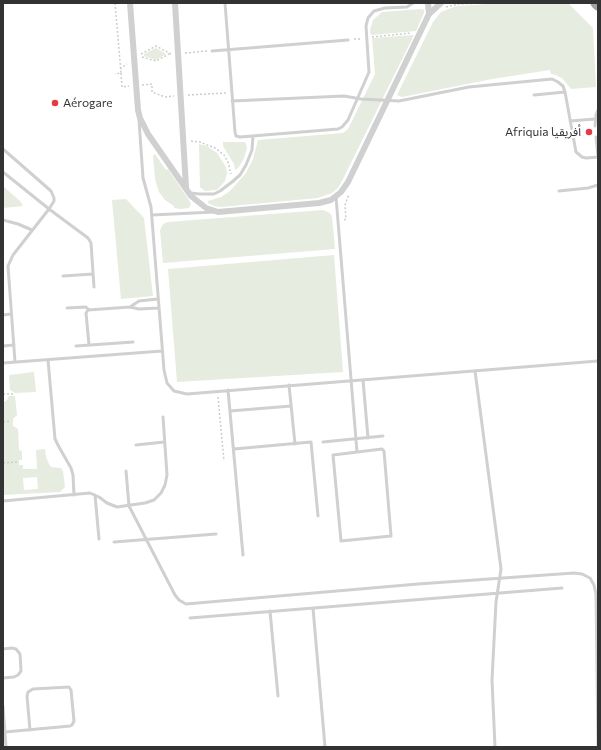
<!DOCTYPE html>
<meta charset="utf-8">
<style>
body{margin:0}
#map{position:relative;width:601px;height:750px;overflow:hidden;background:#fff;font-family:Commissioner,sans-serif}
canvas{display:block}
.frame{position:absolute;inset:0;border:4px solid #333;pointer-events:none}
</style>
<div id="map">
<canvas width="601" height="750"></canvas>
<div class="frame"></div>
</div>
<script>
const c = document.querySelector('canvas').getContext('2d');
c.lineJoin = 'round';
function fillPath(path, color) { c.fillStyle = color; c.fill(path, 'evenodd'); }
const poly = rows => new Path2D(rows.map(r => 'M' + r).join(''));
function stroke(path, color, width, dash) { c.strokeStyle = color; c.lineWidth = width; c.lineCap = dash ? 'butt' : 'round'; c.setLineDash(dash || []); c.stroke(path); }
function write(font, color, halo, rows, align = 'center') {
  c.font = font + ' Commissioner,"Noto Sans Arabic",sans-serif'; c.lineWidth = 4; c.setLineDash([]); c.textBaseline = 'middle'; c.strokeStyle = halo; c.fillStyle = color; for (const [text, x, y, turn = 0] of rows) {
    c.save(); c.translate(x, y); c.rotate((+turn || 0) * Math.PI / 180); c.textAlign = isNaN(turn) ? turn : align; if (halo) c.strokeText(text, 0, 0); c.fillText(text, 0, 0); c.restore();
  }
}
fillPath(poly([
 [506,3,568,3,593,28,596,87,571,89,563,79,556,75,551,74,550,70,492,79,402,97,397,95,433,22,441,12,456,6],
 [421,9,424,10,424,13,416,31,371,35,370,30,373,20,382,12],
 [414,35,343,179,338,188,332,193,318,198,221,207,214,206,208,203,208,201,221,197,230,191,246,173,253,159,258,140,343,133,348,129,375,74,372,38],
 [156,48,166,54,156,60,144,56,144,54],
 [223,142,245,142,246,144,247,148,244,158,239,167,235,170,234,164,223,146],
 [199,144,207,146,217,153,226,167,227,173,225,181,217,190,205,191,200,187],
 [155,154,166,170,168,169,189,200,191,204,189,208,181,209,174,208,174,206,165,200,159,192,155,179,153,156],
 [3,186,21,202,23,206,3,208],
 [126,199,144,218,153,296,121,299,112,200],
 [323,210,330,213,332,217,335,249,163,263,160,230,163,224,168,222],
 [334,255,343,372,177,382,168,269],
 [34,372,36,392,15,393,10,390,9,375],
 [9,396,15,396,17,415,13,419,13,426,18,429,19,450,22,451,22,460,19,460,19,465,23,465,23,469,37,469,36,450,45,449,46,457,49,464,51,467,61,468,63,471,65,487,60,492,3,495,3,403,7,400],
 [37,477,38,489,24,490,23,478]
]), '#e6ecdf');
stroke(poly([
 [115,3,121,73,115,74],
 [446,7,459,4,481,3],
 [372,37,411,33],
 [354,39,362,39],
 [185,53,207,51],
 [141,54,156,46,171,54],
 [142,57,156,61,169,54],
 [120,69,127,64],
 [121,73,122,87,129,86],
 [142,85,152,84,152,92,165,97,174,96],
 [188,95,226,93],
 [191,141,200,142,215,148,224,155,228,162,231,174],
 [344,220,346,219,345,205,349,194],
 [3,394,14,394],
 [218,397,224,461],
 [3,422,10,421],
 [3,463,17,462]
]), '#cdcdcd', 1.5, [2, 2]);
stroke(poly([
 [225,3,235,132,236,136,240,137,338,129,342,127,348,120,369,72,366,26,368,18,374,11,385,8,407,7,413,3],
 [212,51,348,40],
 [534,95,565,92],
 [232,101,344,96,361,99,399,101,469,87,552,79,558,82,563,86,565,92,576,152,582,157,586,158,598,157],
 [139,120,143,178,151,207,164,370,167,383,174,391,187,394,598,361],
 [570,121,595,119],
 [595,126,596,115,598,110],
 [596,137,598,156],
 [3,149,51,191,54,198,54,201,49,209,13,255,8,266,15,362],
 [3,172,49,209,88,238,91,243,94,287],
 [559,191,588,188,598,185],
 [190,193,200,194,214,194,220,191,232,182,240,175,246,165,252,150,253,136],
 [336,197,357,452],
 [152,215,214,212],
 [3,220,18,224,32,230],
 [63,276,93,274],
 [130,307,139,301,158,299],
 [67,308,86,307,89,310],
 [3,315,11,314],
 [89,345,86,313,88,310,130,307,139,309,158,308],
 [3,346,14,345],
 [76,346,133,342],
 [48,360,55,439,59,447,71,468,73,475,74,495],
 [3,363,162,351],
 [475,371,501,569,496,602,492,680,495,747],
 [363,380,368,438],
 [289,385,295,444],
 [228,390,243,555],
 [230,411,291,406],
 [323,442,383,436],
 [136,445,164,442],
 [234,449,311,442,318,516],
 [382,449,384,451,391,536,341,541,333,455,382,449],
 [126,471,129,506,175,595,179,600,186,604,418,584,574,573,582,574,590,578,594,585,596,594,598,746],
 [95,495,99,539],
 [3,501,90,493,99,497,107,503,117,507,145,503,154,500,161,493,165,485,167,475,163,417],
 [114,542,216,534],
 [313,608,325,747],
 [270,611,278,696],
 [190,618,562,588],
 [3,649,12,648,16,649,20,654,21,671,18,675,14,677,3,678],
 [3,706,6,747],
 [5,732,70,726,72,725,74,721,71,690,69,687,33,689,28,692,27,696,30,730]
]), '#d0d0d0', 3);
stroke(poly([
 [130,3,138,110,140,118,148,134,191,196,206,208,218,212,319,203,331,200,341,192,348,182,429,14,441,3],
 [175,3,186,187],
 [428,3,429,14]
]), '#d0d0d0', 6);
stroke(poly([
 [596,3,598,5]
]), '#a2a2a2', 11);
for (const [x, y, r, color] of [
 [55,103,4,"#e63946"],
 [589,132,4,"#e63946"]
]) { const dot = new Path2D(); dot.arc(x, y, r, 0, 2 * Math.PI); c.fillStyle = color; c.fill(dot); stroke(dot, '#fff', 1.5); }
write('12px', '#333', '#fff', [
 ["Aérogare",63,103],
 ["Afriquia أفريقيا",581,132,"right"]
], 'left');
</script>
